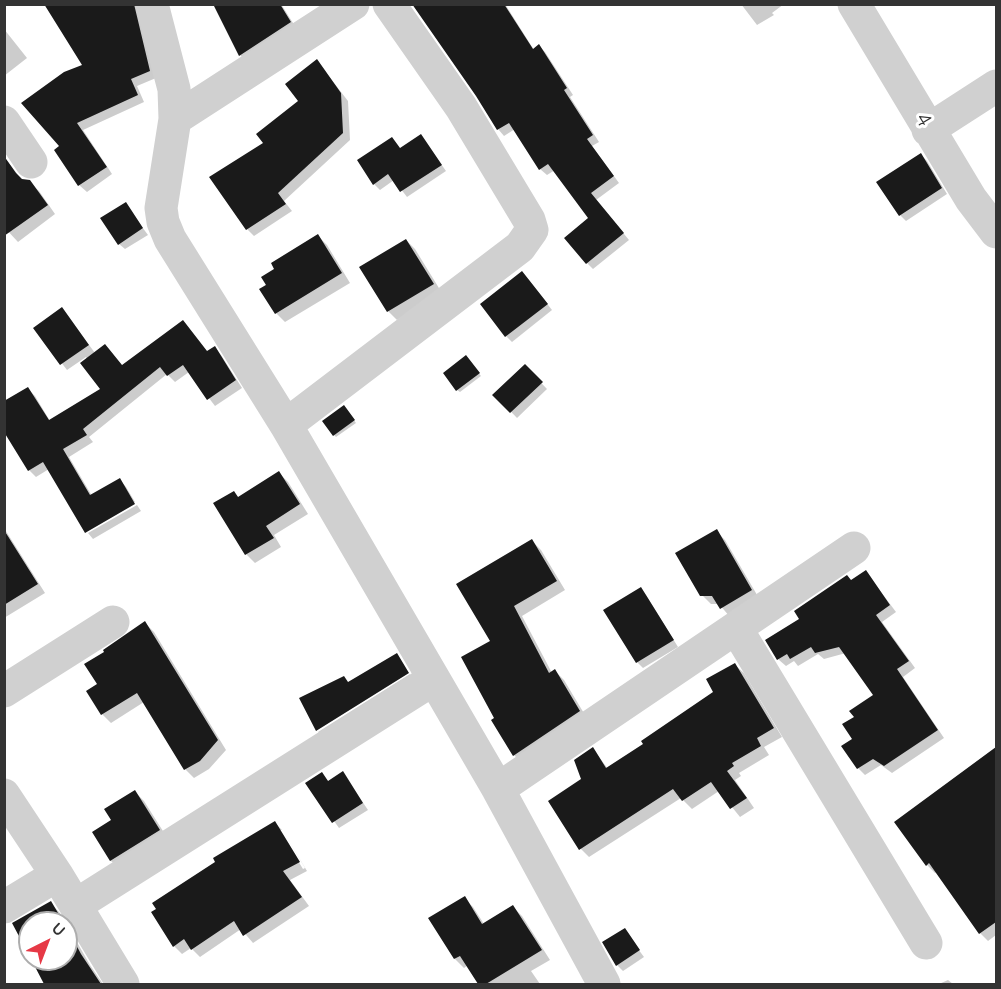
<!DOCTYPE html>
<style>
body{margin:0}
#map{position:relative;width:1001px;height:989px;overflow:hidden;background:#fff;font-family:Quicksand,sans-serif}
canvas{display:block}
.frame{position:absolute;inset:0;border:6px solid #333;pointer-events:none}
.north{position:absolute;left:18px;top:911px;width:60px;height:60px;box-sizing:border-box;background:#fff;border:2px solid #adadad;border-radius:50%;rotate:42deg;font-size:16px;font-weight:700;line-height:24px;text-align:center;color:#333}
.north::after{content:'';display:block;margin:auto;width:21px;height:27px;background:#e63946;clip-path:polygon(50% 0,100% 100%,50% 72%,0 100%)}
</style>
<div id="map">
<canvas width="1001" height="989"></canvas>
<div class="frame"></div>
<div class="north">U</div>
</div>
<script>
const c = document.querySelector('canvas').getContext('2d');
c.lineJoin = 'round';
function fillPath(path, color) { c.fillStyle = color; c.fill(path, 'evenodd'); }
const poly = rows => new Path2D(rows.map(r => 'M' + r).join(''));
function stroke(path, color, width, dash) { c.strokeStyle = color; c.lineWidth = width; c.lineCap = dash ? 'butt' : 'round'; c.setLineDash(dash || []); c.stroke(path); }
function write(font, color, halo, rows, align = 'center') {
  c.font = font + ' Quicksand,sans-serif'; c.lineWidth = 6; c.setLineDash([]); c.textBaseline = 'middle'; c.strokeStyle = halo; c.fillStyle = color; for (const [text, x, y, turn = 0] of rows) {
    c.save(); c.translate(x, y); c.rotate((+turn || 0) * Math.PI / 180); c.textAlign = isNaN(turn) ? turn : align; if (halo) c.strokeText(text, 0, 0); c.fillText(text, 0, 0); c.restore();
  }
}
fillPath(poly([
 [46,4,141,4,156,78,137,86,144,102,83,130,112,174,87,192,79,185,62,147,84,66],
 [215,4,281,4,298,31,248,63,240,55],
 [414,4,505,4,534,50,539,46,545,52,573,95,570,97,599,142,592,146,619,183,596,200,629,240,593,269,587,263,590,219,555,170,547,175,540,169,515,129,504,136,498,129,478,95],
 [741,4,784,4,772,13,774,15,757,25],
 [4,29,27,58,4,76],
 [317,61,348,101,350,140,284,201,292,211,254,236,247,229,265,144,300,101],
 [421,136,446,171,407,197,394,180,380,190,374,184,401,150],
 [921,155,927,161,947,194,906,221,900,215],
 [4,157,22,180,29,182,39,191,55,214,18,242,4,227],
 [125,204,148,235,125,249,119,244],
 [318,236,327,245,350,283,285,322,276,313,261,289],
 [406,240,415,249,442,293,397,320,388,311,361,267],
 [528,279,552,310,512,342,506,336],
 [67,315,95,353,123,367,183,322,208,353,215,348,221,355,242,388,215,406,189,372,175,382,167,374,89,437,93,442,69,457,92,496,120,480,126,487,135,502,86,531,49,469,36,477,29,470,28,389,35,396,50,421,102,389,86,357,67,370,35,328],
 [468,360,481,376,460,392,457,390],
 [525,366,547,389,517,418,495,395],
 [346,409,356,423,336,437,334,435],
 [279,473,288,482,308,514,274,535,281,547,255,563,246,554,234,493,239,498],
 [137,505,141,511,93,539,88,533],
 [4,528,45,593,4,618],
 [716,531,725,540,760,600,730,617,719,604,711,604,702,595],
 [532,541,541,550,565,590,522,616,552,673,555,671,564,680,588,720,523,764,514,755,493,721,496,719,492,642],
 [866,572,896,612,882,622,915,668,903,677,944,738,892,773,881,765,865,775,858,768,854,739,856,717,875,695,846,653,824,659,818,654,798,666,794,661,786,666,779,660,767,640,801,620],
 [640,589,646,595,678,647,643,668,637,662,605,611],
 [145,623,154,632,226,750,209,769,194,778,185,769,144,702,111,723,102,714,99,684],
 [735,665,744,673,782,737,764,747,769,755,739,773,741,776,735,780,754,808,740,817,719,791,692,809,681,798,589,857,581,849,583,779,593,749,608,769,646,745,715,692],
 [410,674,413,679,323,736,318,732],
 [996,747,996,935,988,941,980,933,937,872,935,873,927,865,896,822],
 [343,773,368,810,339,828,307,783,322,774,329,782],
 [135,792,144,801,168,839,120,869,111,861,94,833,113,821],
 [275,823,282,830,279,830,303,869,305,868,283,831,307,871,290,880,309,906,253,943,241,929,200,957,191,948,182,954,174,946,153,913],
 [464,898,473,907,484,924,513,907,522,916,550,960,531,971,540,984,480,984,468,965,464,968,455,959],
 [50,903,59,912,66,923,30,923,30,954,14,924],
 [66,923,90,965,103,984,46,984,33,959,66,959],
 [624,930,644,957,623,971,617,965],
 [948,980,953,984,939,984]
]), '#0003');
fillPath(poly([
 [44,4,134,4,150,71,131,79,138,95,77,123,107,167,78,186,54,150,59,146,21,103,64,72,82,65],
 [213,4,280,4,291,22,239,56],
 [412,4,504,4,533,49,539,44,567,88,564,90,593,135,587,139,614,176,591,193,624,233,586,264,564,238,588,218,548,164,539,170,509,123,497,130,476,96],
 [317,59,341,93,343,133,278,193,286,204,246,230,209,177,263,143,256,134,298,101,285,84],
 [421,134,442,165,400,192,388,174,373,185,357,160,392,137,400,148],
 [921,153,942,188,899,216,876,182],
 [4,156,16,173,22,179,30,180,48,205,4,236],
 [126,202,143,228,118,245,100,218],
 [318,234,342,273,275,314,259,289,266,285,261,277,274,269,271,263],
 [406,239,434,284,387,312,359,267],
 [522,271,548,304,505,337,480,304],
 [62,307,89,345,60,365,33,328],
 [183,320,207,351,215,346,236,380,207,400,183,365,167,376,160,367,83,429,87,435,63,449,90,495,120,478,135,504,85,533,43,462,28,471,4,432,4,401,28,387,49,420,100,389,80,363,105,344,122,365],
 [466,355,480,373,456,391,443,373],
 [525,364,543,382,510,413,492,395],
 [344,405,355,420,333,436,322,421],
 [279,471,300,504,266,526,274,538,245,555,213,503,234,491,238,497],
 [717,529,752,590,720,609,712,596,700,596,675,553],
 [4,530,38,584,4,605],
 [532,539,557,581,514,606,549,673,555,669,580,711,513,756,491,720,494,718,461,657,490,641,456,584],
 [866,570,890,605,876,615,909,661,897,669,938,730,884,766,873,759,857,769,841,746,852,739,842,724,854,717,849,711,873,695,839,647,815,653,811,647,790,659,787,654,777,660,765,640,799,619,794,611,847,575,851,580],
 [641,587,674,640,636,663,603,610],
 [145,621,218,740,200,761,184,770,137,693,101,715,86,691,97,684,84,664,104,652,103,650],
 [397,653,409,673,316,731,299,698,344,676,348,682],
 [735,663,774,728,757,738,761,746,732,763,734,766,727,771,747,798,730,809,711,782,682,801,673,789,579,850,548,801,581,779,574,760,593,747,606,768,643,744,641,741,713,692,706,679],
 [996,747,996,922,979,934,929,863,926,866,894,822],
 [343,771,363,803,332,823,305,783,322,772,328,781],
 [135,790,160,830,110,861,92,832,111,820,104,809],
 [275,821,300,862,283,871,302,897,243,936,234,921,191,950,184,939,173,947,151,912,156,909,152,903,215,862,213,858],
 [465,896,482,924,513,905,542,950,486,984,478,984,460,956,454,959,428,918],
 [51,901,64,923,30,923,30,957,12,923],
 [66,926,81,954,101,984,44,984,31,959,66,959],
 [625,928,640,950,616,966,602,942]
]), '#1a1a1a');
stroke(poly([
 [152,4,174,89,175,119,161,208,163,222,170,239,286,425,434,679,498,789,604,984],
 [854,4,971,199,996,232],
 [175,119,353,4],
 [4,122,31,162],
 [928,130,996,86],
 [286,425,520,247,532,230,529,220,461,107,389,4],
 [736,628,926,943],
 [4,691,113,622],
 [498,789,854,548],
 [4,795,57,875,123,984],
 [76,905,434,679],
 [4,907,57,875]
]), '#d0d0d0', 33);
write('21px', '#333', '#fff', [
 ["4",923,120,59]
]);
</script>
